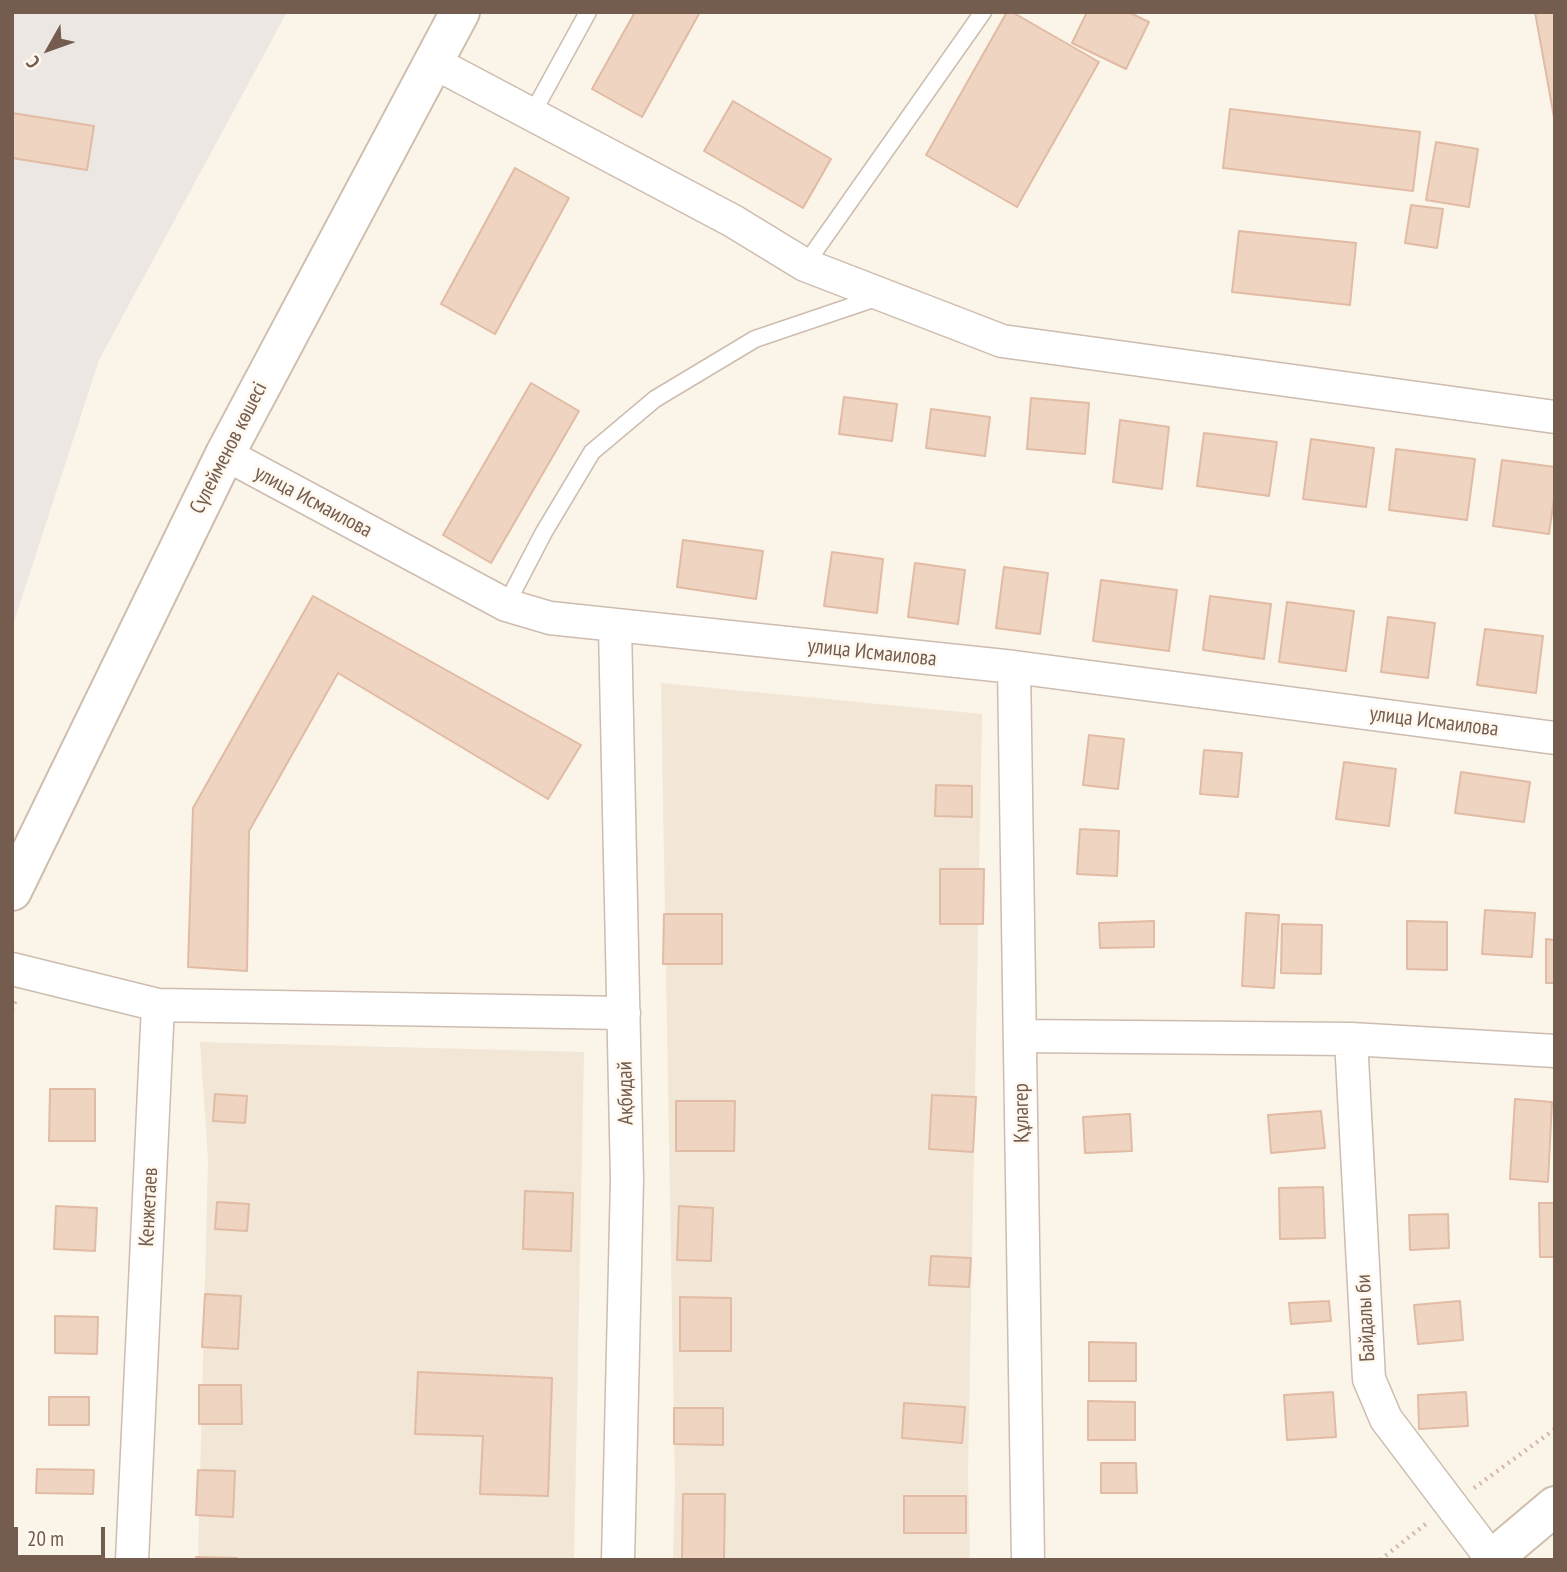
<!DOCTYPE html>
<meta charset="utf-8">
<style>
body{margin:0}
#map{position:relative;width:1567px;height:1572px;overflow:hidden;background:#fbf4e9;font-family:"PT Sans Narrow",sans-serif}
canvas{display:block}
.frame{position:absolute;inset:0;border:14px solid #745c4e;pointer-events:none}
.north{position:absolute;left:14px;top:14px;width:70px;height:70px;-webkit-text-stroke:5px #fef8ef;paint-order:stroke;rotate:230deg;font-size:19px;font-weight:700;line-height:28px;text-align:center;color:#745c4e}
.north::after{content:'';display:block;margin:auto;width:24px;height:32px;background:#745c4e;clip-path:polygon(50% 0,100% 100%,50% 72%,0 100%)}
.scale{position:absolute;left:14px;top:1527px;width:91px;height:32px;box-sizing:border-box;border:4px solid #745c4e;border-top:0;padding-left:9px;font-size:21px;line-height:24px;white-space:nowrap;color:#745c4e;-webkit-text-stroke:5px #fef8ef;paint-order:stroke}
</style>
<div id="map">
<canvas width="1567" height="1572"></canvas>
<div class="frame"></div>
<div class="north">С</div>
<div class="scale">20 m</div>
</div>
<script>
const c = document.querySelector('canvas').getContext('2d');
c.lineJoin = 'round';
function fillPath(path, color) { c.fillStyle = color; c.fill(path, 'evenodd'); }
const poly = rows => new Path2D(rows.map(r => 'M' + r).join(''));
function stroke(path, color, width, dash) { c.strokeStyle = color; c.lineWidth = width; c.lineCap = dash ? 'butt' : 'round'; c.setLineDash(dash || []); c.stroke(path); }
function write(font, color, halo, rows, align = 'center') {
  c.font = font + ' "PT Sans Narrow",sans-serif'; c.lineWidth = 5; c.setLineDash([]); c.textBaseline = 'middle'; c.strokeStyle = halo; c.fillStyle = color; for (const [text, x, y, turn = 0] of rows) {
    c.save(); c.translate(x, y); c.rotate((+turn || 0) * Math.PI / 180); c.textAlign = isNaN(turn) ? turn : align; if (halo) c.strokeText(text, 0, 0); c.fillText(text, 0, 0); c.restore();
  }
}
fillPath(poly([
 [661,683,982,714,968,1470,970,1560,673,1560,675,1485],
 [200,1042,584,1052,574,1560,198,1560,208,1159]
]), '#f2e6d7');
fillPath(poly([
 [12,12,287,12,99,360,12,628]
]), '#ece7e2');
const building = poly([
 [635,12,700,12,642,117,592,89,635,12],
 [1007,12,1012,12,1099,62,1017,207,926,155,1007,12],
 [1087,12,1128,12,1149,22,1126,69,1072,43,1087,12],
 [1535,12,1555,12,1555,123,1535,12],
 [733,101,831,159,803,208,704,151,733,101],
 [1230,109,1420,132,1413,191,1223,168,1230,109],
 [12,113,94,126,87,170,12,158,12,113],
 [1436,142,1478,149,1469,207,1426,200,1436,142],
 [515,168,569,198,495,334,441,304,515,168],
 [1411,205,1443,209,1437,248,1405,243,1411,205],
 [1239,231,1356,243,1350,305,1232,292,1239,231],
 [531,383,579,411,491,563,443,535,531,383],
 [844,397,897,404,892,441,839,434,844,397],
 [1031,398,1089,403,1085,454,1027,449,1031,398],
 [931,409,990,417,985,456,926,448,931,409],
 [1120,420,1169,427,1162,489,1113,482,1120,420],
 [1204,433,1277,442,1269,496,1197,486,1204,433],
 [1311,439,1374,448,1366,507,1303,499,1311,439],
 [1396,449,1475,459,1467,520,1389,510,1396,449],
 [1502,460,1555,467,1555,492,1549,534,1493,526,1502,460],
 [683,540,763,551,756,599,677,587,683,540],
 [832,552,883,559,877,613,824,606,832,552],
 [915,563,965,570,958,624,908,617,915,563],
 [1004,567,1048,573,1040,634,996,628,1004,567],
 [1101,580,1177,590,1169,651,1093,641,1101,580],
 [313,596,581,745,548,799,338,673,249,831,247,971,188,967,193,808,313,596],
 [1210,596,1271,604,1264,659,1203,650,1210,596],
 [1287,602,1354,611,1346,671,1279,662,1287,602],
 [1388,617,1435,623,1428,678,1381,672,1388,617],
 [1485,629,1543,636,1536,693,1477,685,1485,629],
 [1089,735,1124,739,1118,789,1083,785,1089,735],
 [1204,750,1242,753,1238,797,1200,794,1204,750],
 [1344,762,1396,769,1389,826,1336,819,1344,762],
 [1461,772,1530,782,1524,822,1455,813,1461,772],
 [936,785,972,786,972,817,935,816,936,785],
 [1080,829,1119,831,1117,876,1077,874,1080,829],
 [940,869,984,869,983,924,940,924,940,869],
 [1485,910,1535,913,1532,957,1482,954,1485,910],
 [1246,913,1279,915,1274,988,1242,986,1246,913],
 [664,914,722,914,722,964,663,964,664,914],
 [1154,921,1154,947,1100,948,1099,923,1154,921],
 [1407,921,1447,922,1447,970,1407,969,1407,921],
 [1282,924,1322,925,1321,974,1281,973,1282,924],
 [1546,939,1555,940,1555,983,1546,983,1546,939],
 [50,1089,95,1089,95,1141,49,1141,50,1089],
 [215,1094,247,1096,245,1123,213,1121,215,1094],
 [932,1095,976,1097,973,1152,929,1149,932,1095],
 [1515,1099,1552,1102,1548,1182,1510,1179,1515,1099],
 [676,1101,735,1101,734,1151,676,1151,676,1101],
 [1321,1111,1325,1148,1271,1153,1268,1115,1321,1111],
 [1130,1114,1132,1151,1085,1153,1083,1117,1130,1114],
 [1323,1187,1325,1238,1280,1239,1279,1188,1323,1187],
 [525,1191,573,1193,571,1251,523,1249,525,1191],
 [217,1202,249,1204,247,1231,215,1229,217,1202],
 [1539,1203,1555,1203,1555,1257,1540,1257,1539,1203],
 [56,1206,97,1208,95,1251,54,1249,56,1206],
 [679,1206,713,1208,711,1261,677,1260,679,1206],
 [1448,1214,1449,1248,1410,1250,1409,1215,1448,1214],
 [931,1256,971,1258,969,1287,929,1285,931,1256],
 [205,1294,241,1296,238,1349,202,1347,205,1294],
 [680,1297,731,1298,731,1351,680,1351,680,1297],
 [1329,1301,1331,1321,1291,1324,1289,1303,1329,1301],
 [1460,1301,1463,1340,1418,1344,1414,1305,1460,1301],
 [55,1316,98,1317,97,1354,55,1353,55,1316],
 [1089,1342,1136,1343,1136,1381,1089,1381,1089,1342],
 [418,1372,552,1378,548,1496,480,1494,483,1436,415,1434,418,1372],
 [199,1385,241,1385,242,1424,199,1424,199,1385],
 [1333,1392,1336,1437,1287,1440,1284,1395,1333,1392],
 [1466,1392,1468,1426,1419,1429,1418,1395,1466,1392],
 [49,1397,89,1397,89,1425,49,1425,49,1397],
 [1088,1401,1135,1402,1135,1440,1088,1440,1088,1401],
 [904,1403,965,1407,962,1443,902,1438,904,1403],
 [674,1408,723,1408,723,1445,674,1444,674,1408],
 [1101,1463,1136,1463,1137,1493,1101,1493,1101,1463],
 [37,1469,94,1470,93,1494,36,1493,37,1469],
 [198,1470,235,1471,233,1517,196,1515,198,1470],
 [683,1494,725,1494,724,1560,682,1559,683,1494],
 [904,1496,966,1496,966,1533,904,1533,904,1496],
 [196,1557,237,1558,237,1560,196,1560,196,1557]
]);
fillPath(building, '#efd4c2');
stroke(building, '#e1bba3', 2);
const lane = poly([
 [532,114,588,12],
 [805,265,983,12],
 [506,605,544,532,592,452,655,399,755,339,879,297]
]);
const street = poly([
 [433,62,733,221,805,265,1002,341,1555,417],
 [225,454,506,605,550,618,1014,667,1555,738],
 [615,627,627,1180,618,1560],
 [1014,667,1028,1560],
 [12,969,158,1005,132,1560],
 [158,1005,624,1013],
 [1021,1036,1351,1039,1555,1051],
 [1351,1039,1369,1379,1386,1419,1492,1559]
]);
const secondary = poly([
 [12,891,225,454,460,12],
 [1491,1560,1555,1506]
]);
stroke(lane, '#cdbcaf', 19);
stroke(street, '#cdbcaf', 35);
stroke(secondary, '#cfbdad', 42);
stroke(poly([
 [12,1010,16,999],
 [1474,1488,1555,1429],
 [1380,1560,1427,1523]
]), '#d4b7a5', 4.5, [2, 5]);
stroke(lane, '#fff', 16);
stroke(street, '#fff', 32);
stroke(secondary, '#fff', 38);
write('21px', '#745c4e', '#fef8ef', [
 ["Сүлейменов көшесі",229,448,-63],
 ["улица Исмаилова",313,502,28],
 ["улица Исмаилова",872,653,6],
 ["улица Исмаилова",1434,722,7],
 ["Ақбидай",626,1093,-91],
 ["Құлагер",1022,1113,-91],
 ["Кенжетаев",149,1207,-87],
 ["Байдалы би",1366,1318,-93]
]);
</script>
